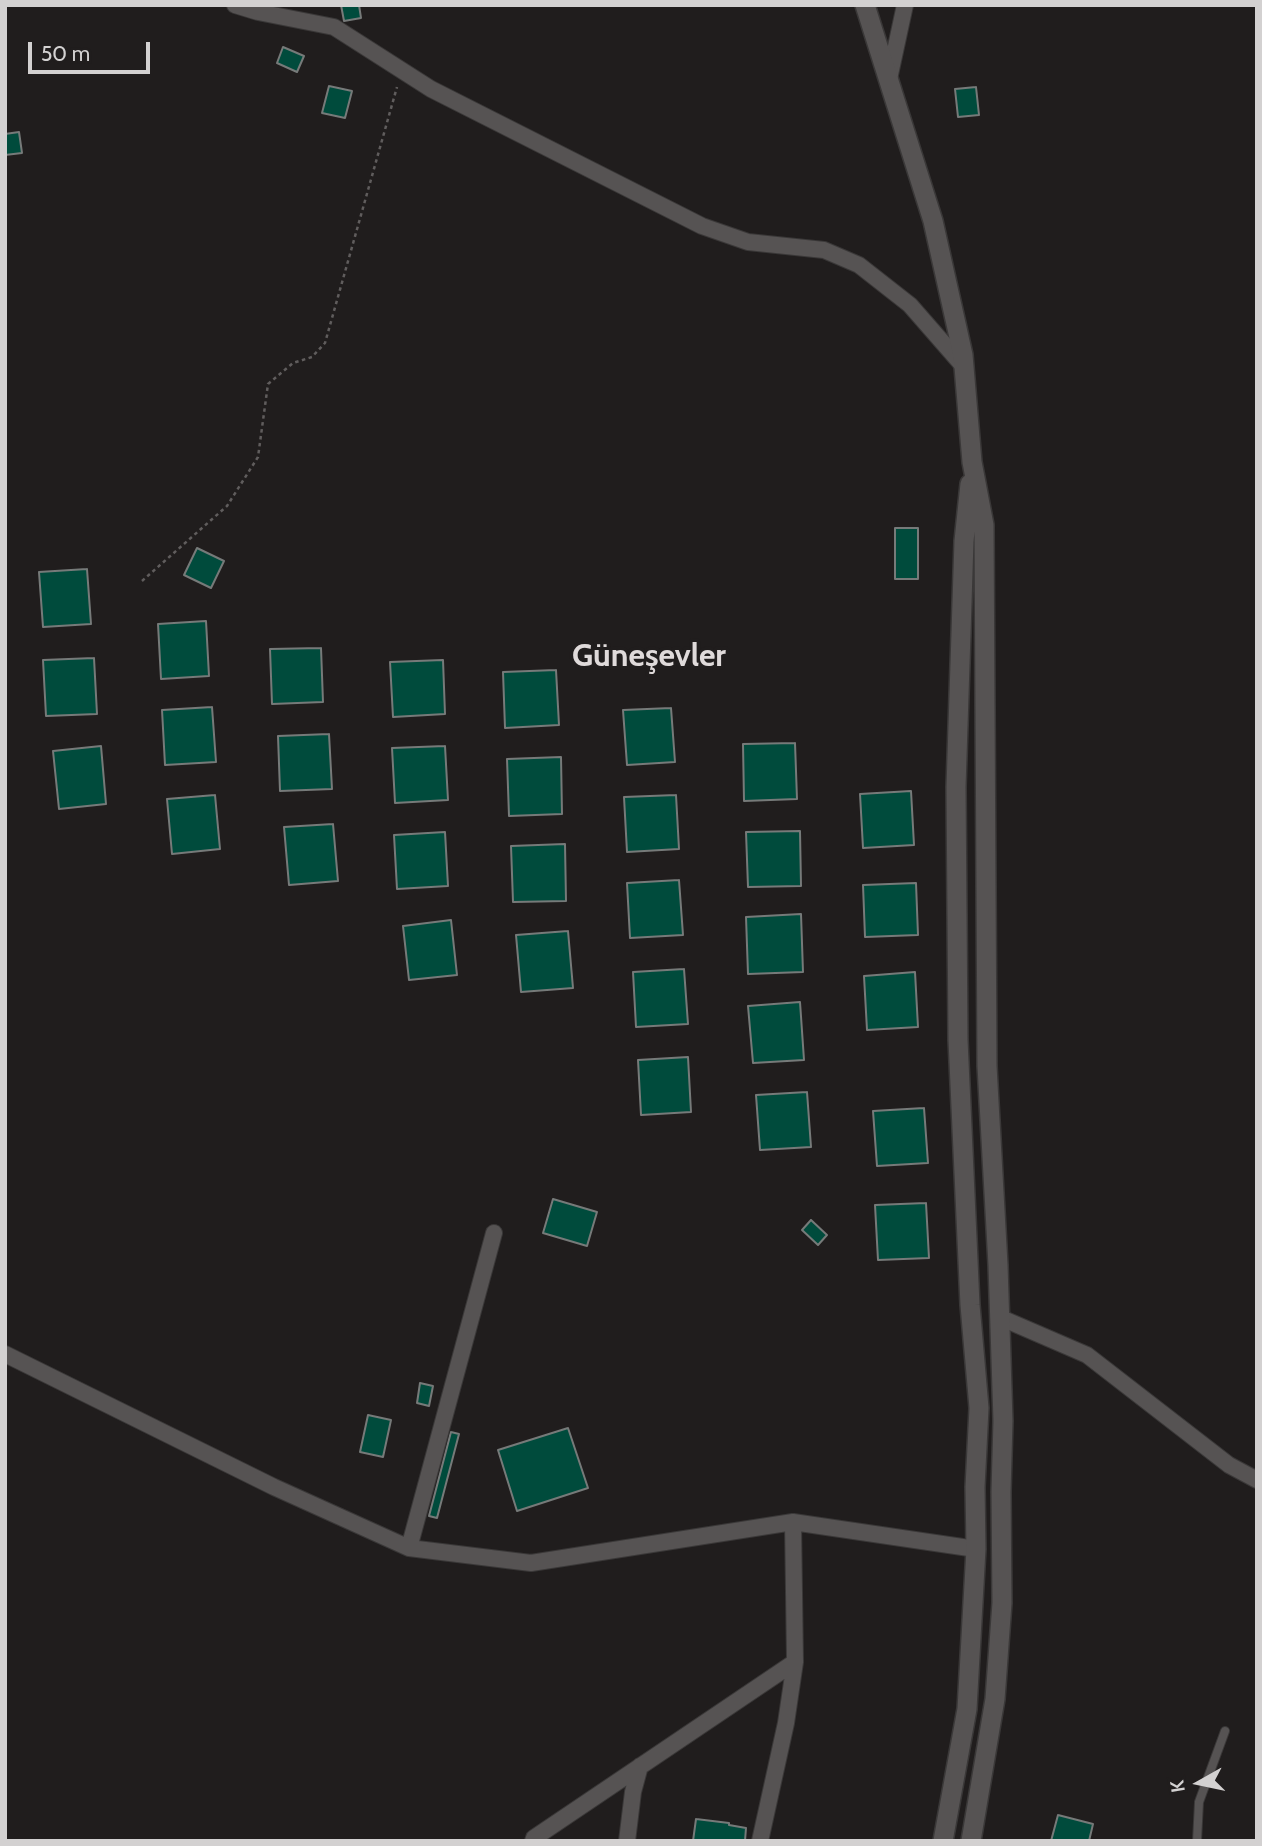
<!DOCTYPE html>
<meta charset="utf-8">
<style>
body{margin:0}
#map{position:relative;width:1262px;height:1846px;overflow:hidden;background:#201d1d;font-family:Cabin,sans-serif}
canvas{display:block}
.frame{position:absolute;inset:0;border:7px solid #d3d1d1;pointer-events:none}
.north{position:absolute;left:1164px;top:1748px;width:70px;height:70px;-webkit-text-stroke:5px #201d1d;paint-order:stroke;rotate:261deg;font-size:19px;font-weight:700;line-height:28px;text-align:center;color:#d3d1d1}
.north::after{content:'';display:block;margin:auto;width:24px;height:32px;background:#d3d1d1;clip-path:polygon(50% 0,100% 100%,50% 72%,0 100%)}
.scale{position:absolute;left:28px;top:42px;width:122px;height:32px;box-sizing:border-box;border:4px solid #d3d1d1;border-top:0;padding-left:9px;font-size:21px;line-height:24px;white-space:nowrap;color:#d3d1d1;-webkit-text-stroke:5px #201d1d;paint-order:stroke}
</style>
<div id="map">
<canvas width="1262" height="1846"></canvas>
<div class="frame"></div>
<div class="north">K</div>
<div class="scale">50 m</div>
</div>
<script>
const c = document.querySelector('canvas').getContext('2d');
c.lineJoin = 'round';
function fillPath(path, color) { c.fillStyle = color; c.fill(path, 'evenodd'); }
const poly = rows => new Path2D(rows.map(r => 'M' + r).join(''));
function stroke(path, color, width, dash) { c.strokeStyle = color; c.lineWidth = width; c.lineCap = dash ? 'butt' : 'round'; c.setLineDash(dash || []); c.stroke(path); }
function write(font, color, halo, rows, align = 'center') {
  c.font = font + ' Cabin,sans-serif'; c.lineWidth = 7; c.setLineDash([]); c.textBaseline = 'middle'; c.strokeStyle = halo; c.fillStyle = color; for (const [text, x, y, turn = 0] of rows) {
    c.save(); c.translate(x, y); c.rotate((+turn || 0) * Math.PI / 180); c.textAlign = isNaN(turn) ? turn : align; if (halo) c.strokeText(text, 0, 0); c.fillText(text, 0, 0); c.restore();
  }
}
const building = poly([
 [341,5,359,5,361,18,344,21,341,5],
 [283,47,304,56,297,72,277,63,283,47],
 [329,86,352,91,345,118,322,113,329,86],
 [976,87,979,115,958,117,955,89,976,87],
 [19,132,22,153,5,155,5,134,19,132],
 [895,528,918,528,918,579,895,579,895,528],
 [197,548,224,561,211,588,184,575,197,548],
 [87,569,91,624,43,627,39,572,87,569],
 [206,621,209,676,161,679,158,624,206,621],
 [321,648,323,702,272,704,270,649,321,648],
 [94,658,97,714,46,716,43,660,94,658],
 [443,660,445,714,393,717,390,662,443,660],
 [556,670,559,725,505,728,503,672,556,670],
 [212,707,216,762,165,765,162,710,212,707],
 [671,708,675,762,627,765,623,710,671,708],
 [329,734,332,789,280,791,278,736,329,734],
 [795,743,797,799,744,801,743,744,795,743],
 [101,746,106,804,59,809,53,751,101,746],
 [445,746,448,800,395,803,392,748,445,746],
 [561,757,562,814,509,816,507,759,561,757],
 [911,791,914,845,863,848,860,794,911,791],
 [215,795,220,849,172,854,167,799,215,795],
 [676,795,679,849,627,852,624,797,676,795],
 [333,824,338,881,289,885,284,827,333,824],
 [800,831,801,886,748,887,746,832,800,831],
 [445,832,448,886,397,889,394,835,445,832],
 [565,844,566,901,513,902,511,846,565,844],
 [679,880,683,935,630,938,627,883,679,880],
 [916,883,918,935,865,937,863,885,916,883],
 [801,914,803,972,748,974,746,917,801,914],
 [451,920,457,975,409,980,403,926,451,920],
 [568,931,573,988,521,992,516,935,568,931],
 [684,969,688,1024,636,1027,633,972,684,969],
 [915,972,918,1027,867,1030,864,976,915,972],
 [800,1002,804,1060,753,1063,748,1006,800,1002],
 [688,1057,691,1112,641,1115,638,1060,688,1057],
 [807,1092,811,1147,760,1150,756,1095,807,1092],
 [924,1108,928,1163,877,1166,873,1111,924,1108],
 [553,1199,597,1212,587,1246,543,1233,553,1199],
 [926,1203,929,1258,878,1260,875,1205,926,1203],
 [811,1220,827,1235,818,1245,802,1230,811,1220],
 [420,1383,433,1386,429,1406,417,1403,420,1383],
 [368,1415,391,1420,383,1457,360,1452,368,1415],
 [568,1428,588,1488,517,1511,498,1450,568,1428],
 [451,1432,459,1434,437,1518,429,1516,451,1432],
 [1058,1815,1093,1824,1089,1841,1051,1841,1058,1815],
 [696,1819,729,1823,729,1825,746,1828,745,1841,693,1841,696,1819]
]);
fillPath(building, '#004b3c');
stroke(building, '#767a79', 2);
const service = poly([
 [1197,1841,1199,1802,1225,1731]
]);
const minor = poly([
 [235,5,258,12,334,27,431,89,702,226,748,242,824,250,859,265,910,305,965,368],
 [889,79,905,5],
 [999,1317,1087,1355,1229,1465,1257,1480],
 [5,1354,274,1487,409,1548,531,1563,793,1522,976,1549],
 [409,1548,494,1233],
 [533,1841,534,1838,795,1662],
 [627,1841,633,1792,640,1766],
 [760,1841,786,1723,795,1662,793,1522]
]);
const secondary = poly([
 [865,5,933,221,963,355,972,462,984,525,987,1066,998,1265,1003,1421,1001,1492,1002,1603,995,1699,971,1841],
 [943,1841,967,1709,976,1549,975,1487,979,1408,970,1305,958,1040,956,787,964,541,970,484]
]);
stroke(service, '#3a3838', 10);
stroke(minor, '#3a3838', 18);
stroke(secondary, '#3a3838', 22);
stroke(poly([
 [142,581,227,506,258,457,268,384,293,363,312,357,325,343,397,87]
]), '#605d5d', 2.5, [3.5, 3.5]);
stroke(service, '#565353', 8);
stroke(minor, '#565353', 16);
stroke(secondary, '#565353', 19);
write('bold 32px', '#dfdada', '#201d1d', [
 ["Güneşevler",649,657]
]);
</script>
